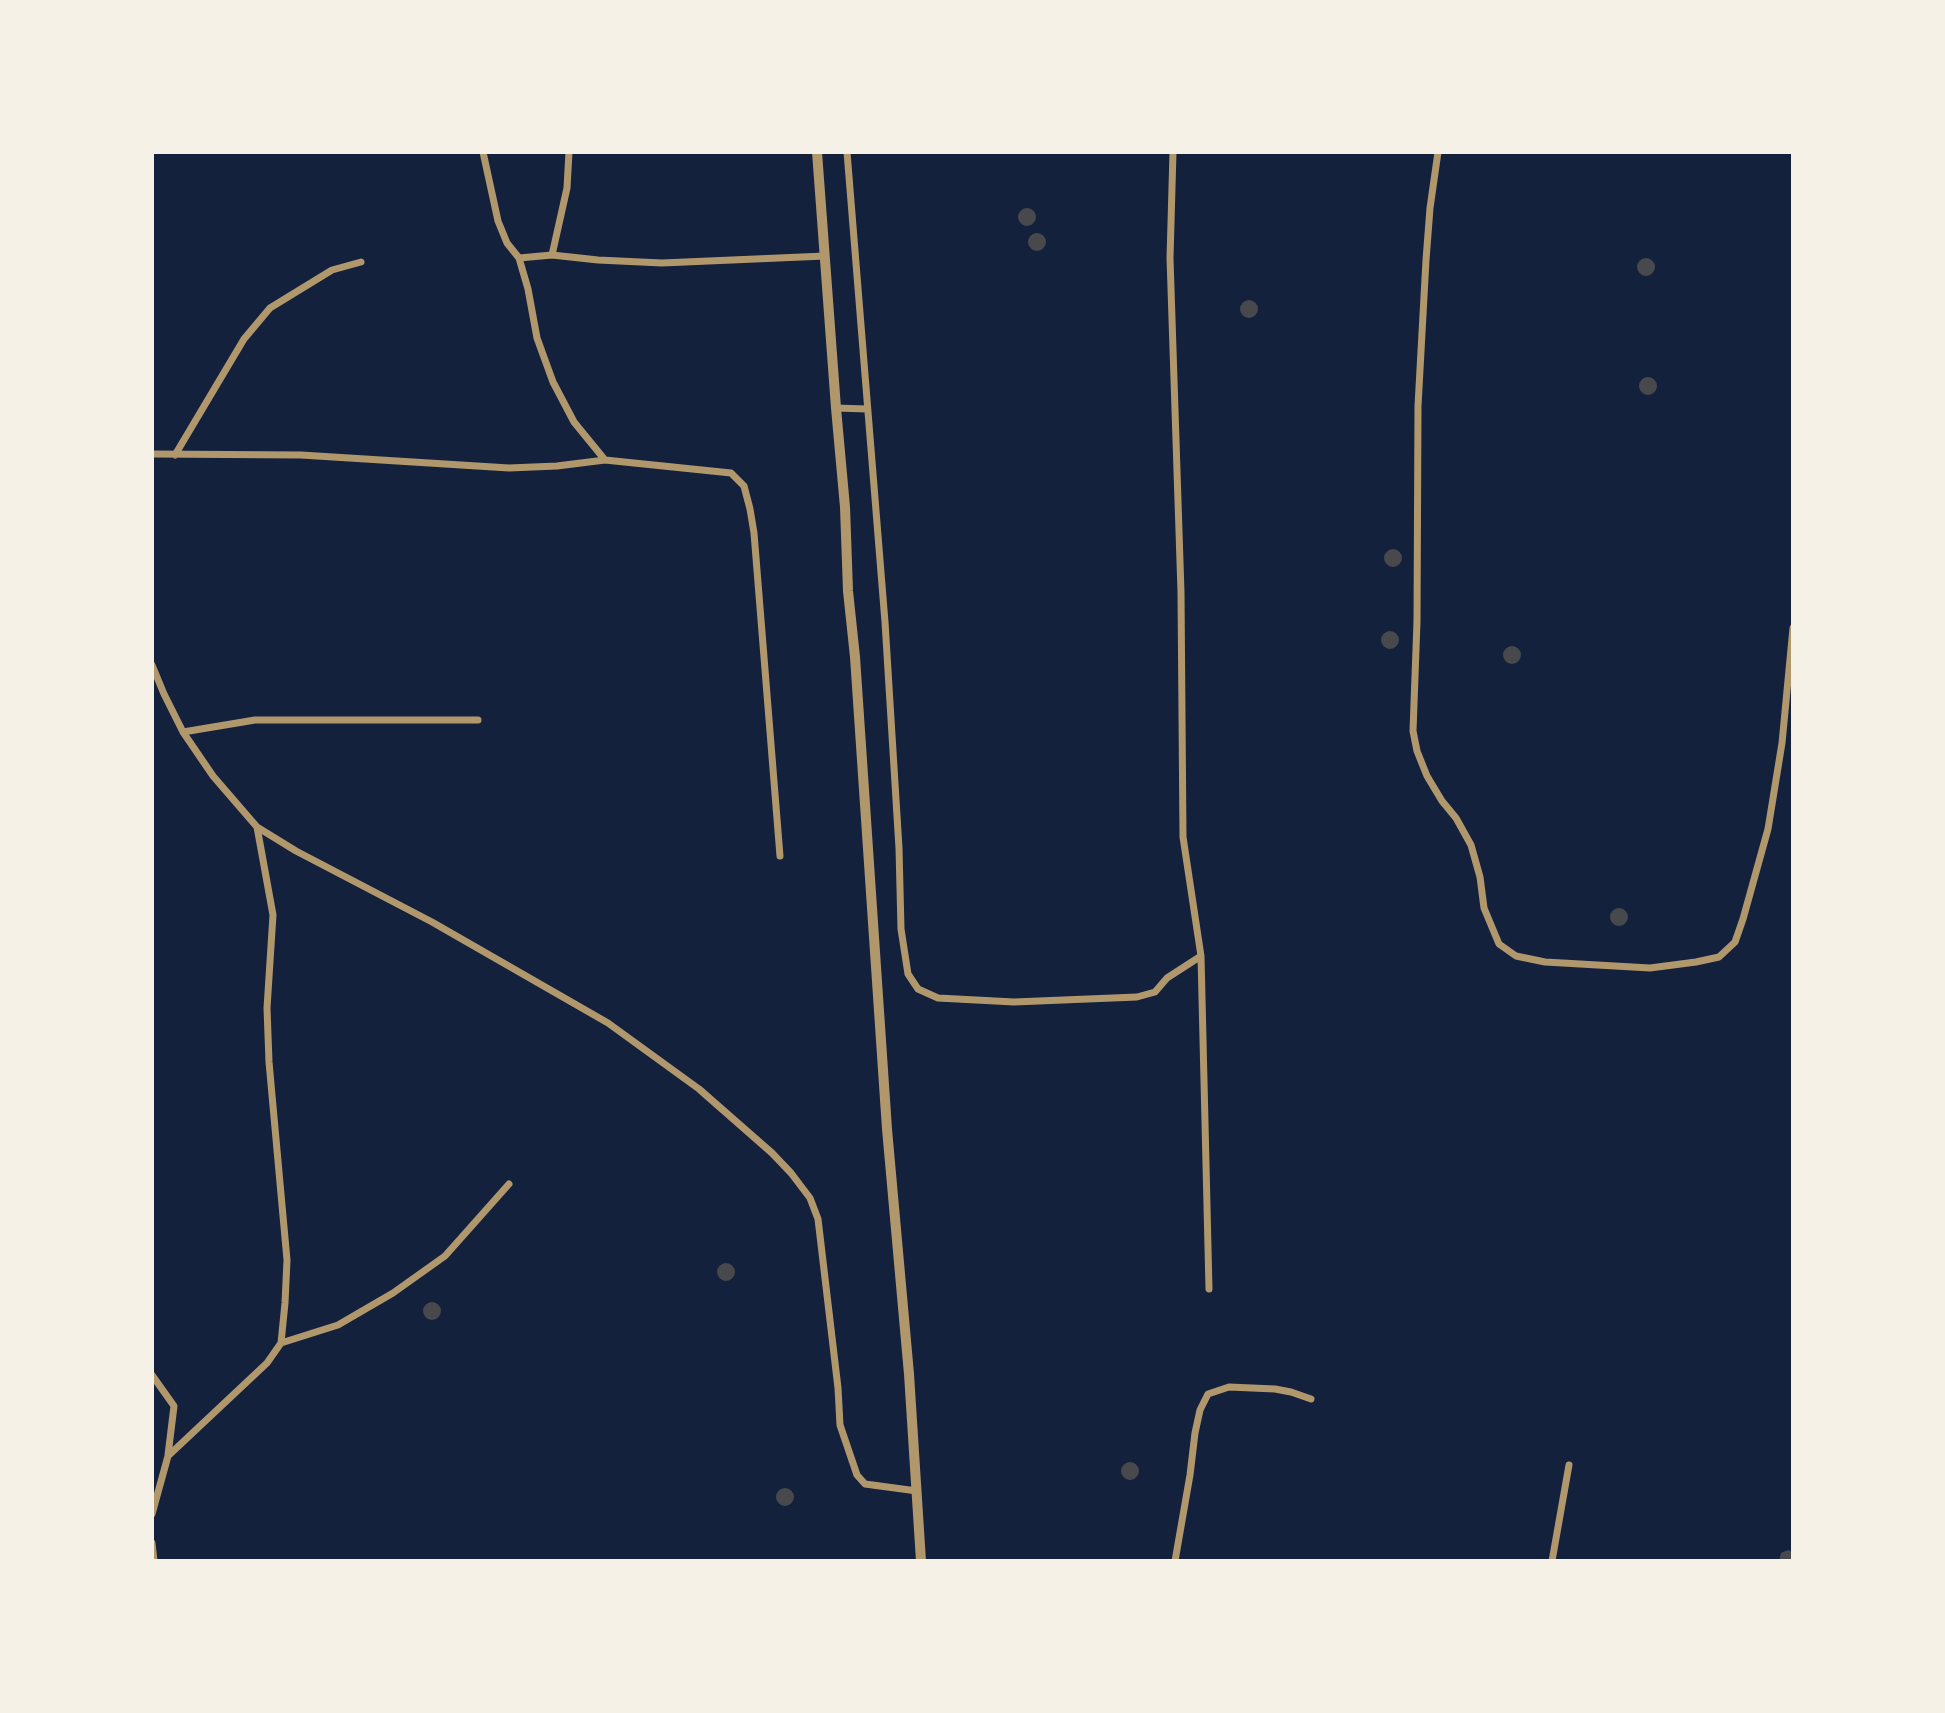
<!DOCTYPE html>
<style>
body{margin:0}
#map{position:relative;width:1945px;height:1713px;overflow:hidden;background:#14213d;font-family:"Work Sans",sans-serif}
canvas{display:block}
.frame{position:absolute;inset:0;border:154px solid #f6f1e7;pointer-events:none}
</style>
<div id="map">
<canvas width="1945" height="1713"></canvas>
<div class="frame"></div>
</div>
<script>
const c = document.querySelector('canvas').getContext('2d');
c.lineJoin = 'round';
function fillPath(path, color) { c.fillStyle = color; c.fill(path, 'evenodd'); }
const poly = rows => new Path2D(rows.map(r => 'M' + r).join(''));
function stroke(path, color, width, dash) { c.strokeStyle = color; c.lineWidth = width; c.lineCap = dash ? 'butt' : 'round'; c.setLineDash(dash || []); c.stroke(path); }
fillPath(poly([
 '1018 217a9 9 0 1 1 18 0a9 9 0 1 1-18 0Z',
 '1028 242a9 9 0 1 1 18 0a9 9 0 1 1-18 0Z',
 '1637 267a9 9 0 1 1 18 0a9 9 0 1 1-18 0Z',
 '1240 309a9 9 0 1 1 18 0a9 9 0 1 1-18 0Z',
 '1639 386a9 9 0 1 1 18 0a9 9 0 1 1-18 0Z',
 '1384 558a9 9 0 1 1 18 0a9 9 0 1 1-18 0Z',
 '1381 640a9 9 0 1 1 18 0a9 9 0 1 1-18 0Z',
 '1503 655a9 9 0 1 1 18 0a9 9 0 1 1-18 0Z',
 '1610 917a9 9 0 1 1 18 0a9 9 0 1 1-18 0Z',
 '717 1272a9 9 0 1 1 18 0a9 9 0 1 1-18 0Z',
 '423 1311a9 9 0 1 1 18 0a9 9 0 1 1-18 0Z',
 '1121 1471a9 9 0 1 1 18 0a9 9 0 1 1-18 0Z',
 '776 1497a9 9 0 1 1 18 0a9 9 0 1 1-18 0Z',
 [1788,1550,1793,1552,1793,1561,1779,1561,1781,1553]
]), '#48494c');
stroke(poly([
 [483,152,498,221,507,243,519,258,552,255,598,260,662,263,825,256],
 [847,152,885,622,899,848,901,929,908,974,918,989,938,998,1014,1002,1137,997,1155,992,1167,978,1201,956,1183,837,1181,592,1170,258,1173,152],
 [1438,152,1430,208,1426,260,1418,406,1417,622,1413,731,1417,751,1427,776,1442,801,1456,818,1471,845,1480,877,1484,908,1499,944,1516,956,1545,962,1650,968,1696,962,1719,957,1735,942,1743,919,1768,829,1782,743,1793,628],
 [552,255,567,188,569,152],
 [519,258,528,289,537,338,553,382,574,422,605,460],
 [836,408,867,409],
 [152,454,301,455,509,468,557,466,605,460,731,473,744,486,750,509,754,533,780,856],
 [175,455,244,339,270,308,332,270,361,262],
 [152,665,164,694,183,732,213,776,257,827,273,915,267,1008,269,1062,287,1260,285,1303,281,1343,267,1363,168,1456,152,1514],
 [183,732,255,720,478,720],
 [257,827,296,851,432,922,608,1023,699,1089,772,1153,791,1173,810,1198,818,1219,838,1388,840,1425,857,1475,865,1484,917,1491],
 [1201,956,1209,1289],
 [281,1343,338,1325,393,1293,445,1256,509,1184],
 [152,1375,174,1406,168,1455],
 [152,1543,154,1561],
 [1175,1561,1190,1475,1195,1433,1200,1410,1208,1394,1229,1387,1275,1389,1291,1392,1311,1399],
 [1552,1561,1569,1465]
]), '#b1986c', 7);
stroke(poly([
 [817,152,836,408,845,507,848,591,855,657,887,1129,909,1374,921,1561]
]), '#b1986c', 10);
</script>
